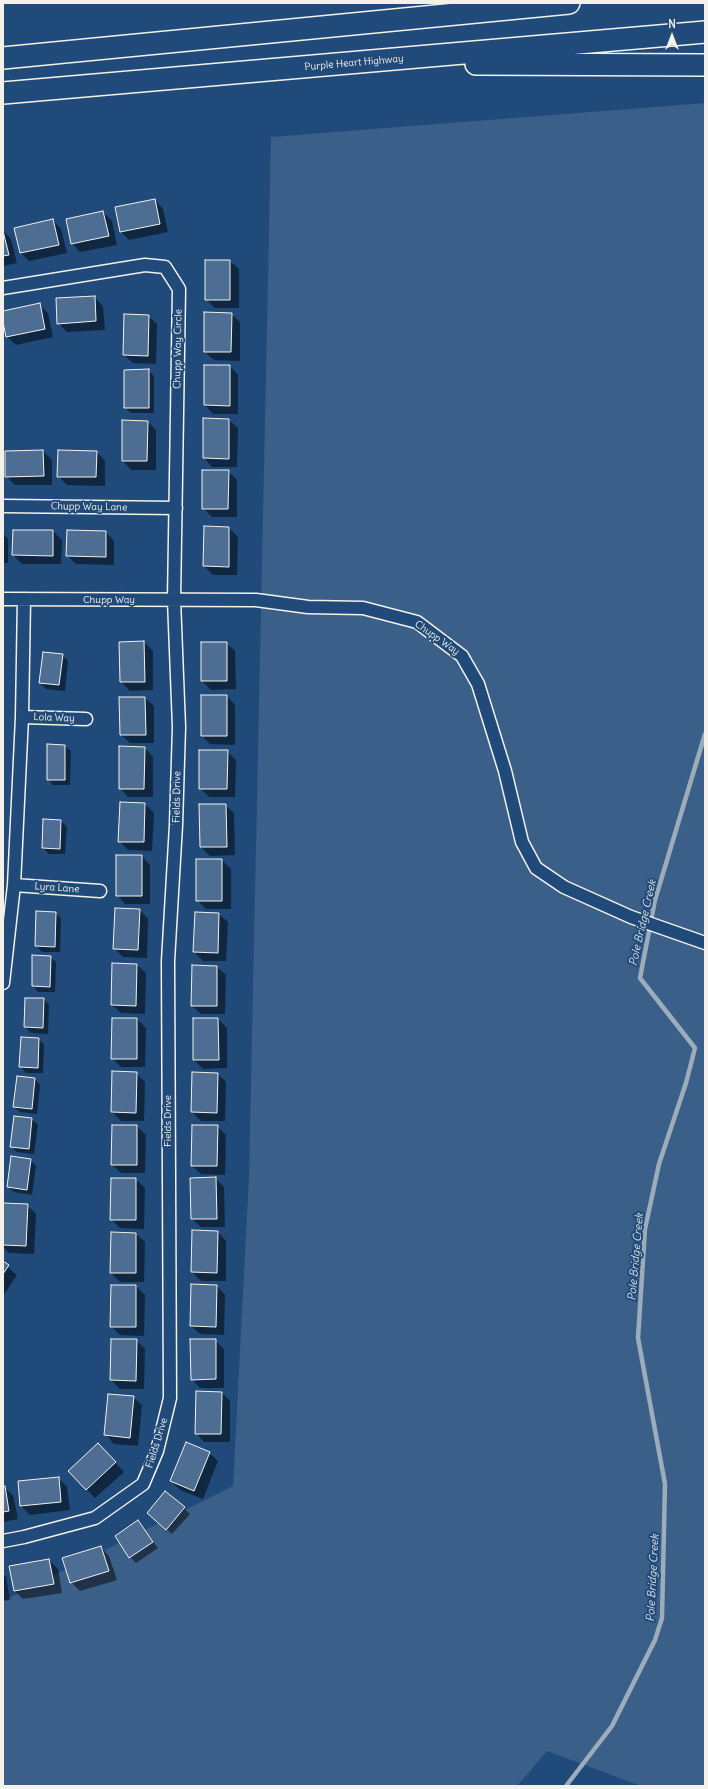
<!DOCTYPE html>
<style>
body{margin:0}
#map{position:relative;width:708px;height:1789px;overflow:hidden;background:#1f4a7a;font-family:Delius,sans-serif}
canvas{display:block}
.frame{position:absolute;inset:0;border:4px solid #f4f1e8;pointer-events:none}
.north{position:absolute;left:652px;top:16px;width:40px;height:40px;-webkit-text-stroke:3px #1f4a7a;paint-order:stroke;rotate:0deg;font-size:11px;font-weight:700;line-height:16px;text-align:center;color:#f4f1e8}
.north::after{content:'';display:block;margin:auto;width:14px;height:18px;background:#f4f1e8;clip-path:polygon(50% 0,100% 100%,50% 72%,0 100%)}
</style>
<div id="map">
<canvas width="708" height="1789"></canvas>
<div class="frame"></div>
<div class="north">N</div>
</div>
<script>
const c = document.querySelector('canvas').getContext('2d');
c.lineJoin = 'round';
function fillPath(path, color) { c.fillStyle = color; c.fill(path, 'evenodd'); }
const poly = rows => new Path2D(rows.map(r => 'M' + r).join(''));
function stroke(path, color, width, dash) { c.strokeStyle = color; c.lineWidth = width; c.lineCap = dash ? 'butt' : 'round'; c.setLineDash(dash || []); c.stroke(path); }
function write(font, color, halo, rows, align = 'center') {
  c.font = font + ' Delius,sans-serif'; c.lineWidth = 4; c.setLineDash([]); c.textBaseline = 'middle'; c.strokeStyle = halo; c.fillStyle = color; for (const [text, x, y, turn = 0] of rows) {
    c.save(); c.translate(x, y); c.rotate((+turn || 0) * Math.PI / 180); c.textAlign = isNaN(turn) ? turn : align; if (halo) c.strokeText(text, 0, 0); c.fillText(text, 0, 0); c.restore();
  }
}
fillPath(poly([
 [705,103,705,1786,641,1786,547,1751,517,1786,3,1786,3,1601,233,1486,249,1177,271,137]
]), '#3a5f88');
fillPath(poly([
 [155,200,163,209,168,232,129,240,121,232],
 [103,212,112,221,117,245,80,252,72,243],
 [53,220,61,229,67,253,29,261,21,253],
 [3,231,11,239,17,263,3,266],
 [206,261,230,261,239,269,239,308,215,308,206,299],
 [94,297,103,306,105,330,67,332,58,323],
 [39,305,48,313,53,337,16,345,7,337,3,312],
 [231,314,240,322,240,361,214,360,205,352],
 [148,316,157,324,156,364,133,363,124,355],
 [230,366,238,375,238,414,213,414,205,405],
 [148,370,154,376,154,413,131,413,125,408],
 [229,420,238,428,237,467,212,467,204,458],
 [148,422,156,430,156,470,131,470,123,461],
 [43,451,52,460,52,485,15,485,6,476],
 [97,452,105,461,105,486,67,485,58,476],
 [228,471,237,480,237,517,212,517,203,508],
 [229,528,238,537,237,575,213,575,204,566],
 [14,531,53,531,62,540,61,564,22,564,13,555],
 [106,532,114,541,114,565,76,564,67,555],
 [3,533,8,539,8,563,3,563],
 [144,642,153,651,153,690,130,691,121,682],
 [226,643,235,651,236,689,211,690,202,681],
 [62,655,68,661,65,691,46,689,40,683],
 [227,696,235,705,235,745,210,744,202,736],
 [145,698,154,706,154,743,130,743,121,735],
 [65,746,71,751,70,785,53,785,48,779],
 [145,748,153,757,153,797,128,797,120,788],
 [227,751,236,760,235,797,209,797,200,788],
 [121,803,145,804,154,813,152,851,128,850,119,841],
 [225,805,234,813,235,855,210,856,201,847],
 [44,820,61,821,67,827,65,854,49,854,43,848],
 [142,856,150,865,150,904,125,904,117,895],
 [197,860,222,860,231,869,231,909,206,909,197,900],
 [140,910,148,919,147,958,123,957,114,948],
 [55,913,61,918,60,952,42,952,36,946],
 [219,914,228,922,226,961,203,961,194,952],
 [50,957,56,962,55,992,38,992,33,986],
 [113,964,137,965,146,973,145,1014,121,1013,112,1005],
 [217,967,226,975,225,1014,201,1014,192,1006],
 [26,999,44,999,49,1005,48,1034,31,1033,25,1027],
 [113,1019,137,1019,146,1028,145,1067,121,1067,112,1058],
 [218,1019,227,1028,227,1068,203,1069,194,1060],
 [38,1039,44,1044,43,1073,26,1073,21,1067],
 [113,1072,136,1073,145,1082,144,1121,121,1121,112,1112],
 [218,1074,226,1082,225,1121,201,1121,192,1112],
 [35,1079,40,1085,37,1114,20,1112,14,1107],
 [15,1117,32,1119,38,1125,34,1154,17,1152,11,1146],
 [113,1126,137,1126,146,1135,145,1173,121,1173,112,1165],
 [217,1126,226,1135,225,1175,201,1174,192,1166],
 [30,1160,36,1166,32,1195,14,1192,8,1187],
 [215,1178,224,1187,225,1227,201,1227,192,1219],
 [136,1179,145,1188,144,1229,120,1228,111,1219],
 [3,1204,27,1205,36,1214,34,1254,9,1253,3,1247],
 [218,1232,226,1241,226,1281,201,1281,192,1272],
 [136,1234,145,1242,144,1282,120,1282,111,1273],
 [3,1263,17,1275,3,1296],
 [136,1286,145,1295,144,1336,120,1335,111,1326],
 [217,1286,225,1295,224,1335,200,1334,191,1326],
 [136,1340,145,1349,144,1389,120,1389,111,1380],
 [215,1340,224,1349,224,1388,200,1388,192,1379],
 [222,1393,230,1401,230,1442,204,1442,196,1433],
 [133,1397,142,1405,138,1446,114,1444,106,1435],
 [106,1453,124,1472,95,1498,69,1471],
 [209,1453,218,1461,203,1499,180,1490,171,1481],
 [58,1478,67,1487,70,1510,30,1515,21,1506,19,1482],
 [3,1487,13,1495,18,1519,3,1522],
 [165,1492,190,1514,172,1534,154,1519],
 [138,1522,158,1548,136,1563,130,1557],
 [101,1547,109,1556,117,1580,80,1591,71,1582],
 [49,1560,58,1569,62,1593,23,1599,15,1591],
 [3,1573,6,1577,10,1600,3,1601]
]), '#0007');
stroke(poly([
 [566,1786,612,1726,655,1640,662,1618,665,1484,638,1338,645,1229,659,1164,686,1083,695,1048,640,978,655,900,705,734]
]), '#9cacbb', 4.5);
const building = poly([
 [155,199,160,224,120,232,115,207,155,199],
 [103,211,109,236,71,244,66,219,103,211],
 [53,219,59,245,20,253,14,228,53,219],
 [3,231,9,255,3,256,3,231],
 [205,260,230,260,230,300,205,300,205,260],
 [95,296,96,321,57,324,56,298,95,296],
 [40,303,45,329,6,337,3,322,3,311,40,303],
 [204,312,232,313,231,352,204,352,204,312],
 [124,314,149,315,148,356,123,355,124,314],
 [204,365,230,365,230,406,204,405,204,365],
 [149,369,149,408,124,408,124,370,149,369],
 [203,418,229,419,229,459,203,458,203,418],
 [122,420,148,421,147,461,122,461,122,420],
 [43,450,44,476,5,477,5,451,43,450],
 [58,450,97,451,96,477,57,477,58,450],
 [202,470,229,470,228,509,202,509,202,470],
 [204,526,229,527,229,567,203,566,204,526],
 [13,530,53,530,53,556,12,555,13,530],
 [67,530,106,531,106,557,66,556,67,530],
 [144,641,145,682,120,682,119,642,144,641],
 [201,642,227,642,227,681,201,681,201,642],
 [43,652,63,654,59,685,39,683,43,652],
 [201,695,227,695,227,736,201,736,201,695],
 [119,697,145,697,146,735,120,735,119,697],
 [47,744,65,745,65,780,47,780,47,744],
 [119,746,145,747,144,789,119,789,119,746],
 [199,750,228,750,227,789,199,789,199,750],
 [120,802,145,803,144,842,118,842,120,802],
 [199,804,226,804,227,847,200,847,199,804],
 [43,819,61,820,60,849,42,848,43,819],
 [116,855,142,855,142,896,116,896,116,855],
 [196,859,222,859,222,901,196,901,196,859],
 [115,908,140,909,138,950,113,949,115,908],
 [36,911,56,912,55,947,35,946,36,911],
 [195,912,219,913,218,953,193,952,195,912],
 [32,955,51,956,50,987,32,986,32,955],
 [112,963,137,964,136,1006,111,1005,112,963],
 [192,965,217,966,217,1006,191,1006,192,965],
 [25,998,44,998,43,1028,24,1027,25,998],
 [112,1018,137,1018,137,1059,111,1059,112,1018],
 [193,1018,218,1018,219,1060,193,1060,193,1018],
 [21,1037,39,1038,38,1068,19,1067,21,1037],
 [112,1071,137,1072,136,1113,111,1112,112,1071],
 [192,1072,218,1073,217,1113,191,1112,192,1072],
 [17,1076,35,1078,32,1109,13,1107,17,1076],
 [14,1116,32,1118,29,1149,10,1147,14,1116],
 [112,1125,137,1125,137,1165,111,1165,112,1125],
 [192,1125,218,1125,217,1166,191,1166,192,1125],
 [11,1156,31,1159,27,1190,7,1187,11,1156],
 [216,1177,217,1219,191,1219,190,1178,216,1177],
 [111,1178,136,1178,136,1220,110,1220,111,1178],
 [3,1203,28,1204,26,1246,3,1245,3,1203],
 [192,1230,218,1231,217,1273,191,1272,192,1230],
 [111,1232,136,1233,136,1273,110,1273,111,1232],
 [3,1261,9,1265,3,1274,3,1261],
 [191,1284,217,1285,216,1327,190,1326,191,1284],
 [111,1285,136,1285,136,1327,110,1327,111,1285],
 [111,1339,137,1339,136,1381,110,1380,111,1339],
 [190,1339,216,1339,216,1379,191,1380,190,1339],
 [196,1391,222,1392,221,1434,195,1434,196,1391],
 [108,1394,134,1396,130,1438,104,1435,108,1394],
 [186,1442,210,1452,194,1491,170,1481,186,1442],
 [98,1443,116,1462,86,1490,68,1471,98,1443],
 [59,1477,61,1502,20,1506,18,1481,59,1477],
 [3,1486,5,1486,9,1511,3,1512,3,1486],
 [165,1491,185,1507,166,1530,147,1513,165,1491],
 [138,1520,153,1542,129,1558,115,1536,138,1520],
 [101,1546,109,1571,70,1583,62,1558,101,1546],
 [49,1559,54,1584,14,1591,9,1566,49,1559]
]);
fillPath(building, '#4d6e92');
stroke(building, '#f4f1e8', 1);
const minor = poly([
 [3,288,145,265,165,267,179,289,174,600,179,727,176,825,168,961,170,1398,157,1451,143,1484,95,1518,24,1537,3,1541],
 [3,506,176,508],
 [3,599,256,600,308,607,363,608,417,622,462,656,478,684,505,771,522,842,536,868,564,887,631,917,705,943],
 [22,717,86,719],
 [14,885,100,891],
 [3,983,14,885,22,717,24,599]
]);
const motorway = poly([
 [3,58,569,3],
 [476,64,705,65],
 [3,93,705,32]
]);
stroke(minor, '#f4f1e8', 15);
stroke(motorway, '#f4f1e8', 24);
stroke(minor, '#1f4a7a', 12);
stroke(motorway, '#1f4a7a', 21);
write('10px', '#f4f1e8', '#1f4a7a', [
 ["Purple Heart Highway",354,63,-5],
 ["Chupp Way Circle",178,349,-89],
 ["Chupp Way Lane",89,507,1],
 ["Chupp Way",109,600],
 ["Chupp Way",437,638,35],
 ["Lola Way",54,718,2],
 ["Fields Drive",177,797,-89],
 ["Lyra Lane",57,888,4],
 ["Fields Drive",168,1121,-90],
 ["Fields Drive",157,1443,-73]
]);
write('italic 11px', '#dee0dd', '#1f4a7a', [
 ["Pole Bridge Creek",643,923,-77],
 ["Pole Bridge Creek",636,1257,-85],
 ["Pole Bridge Creek",653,1578,-87]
]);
</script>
